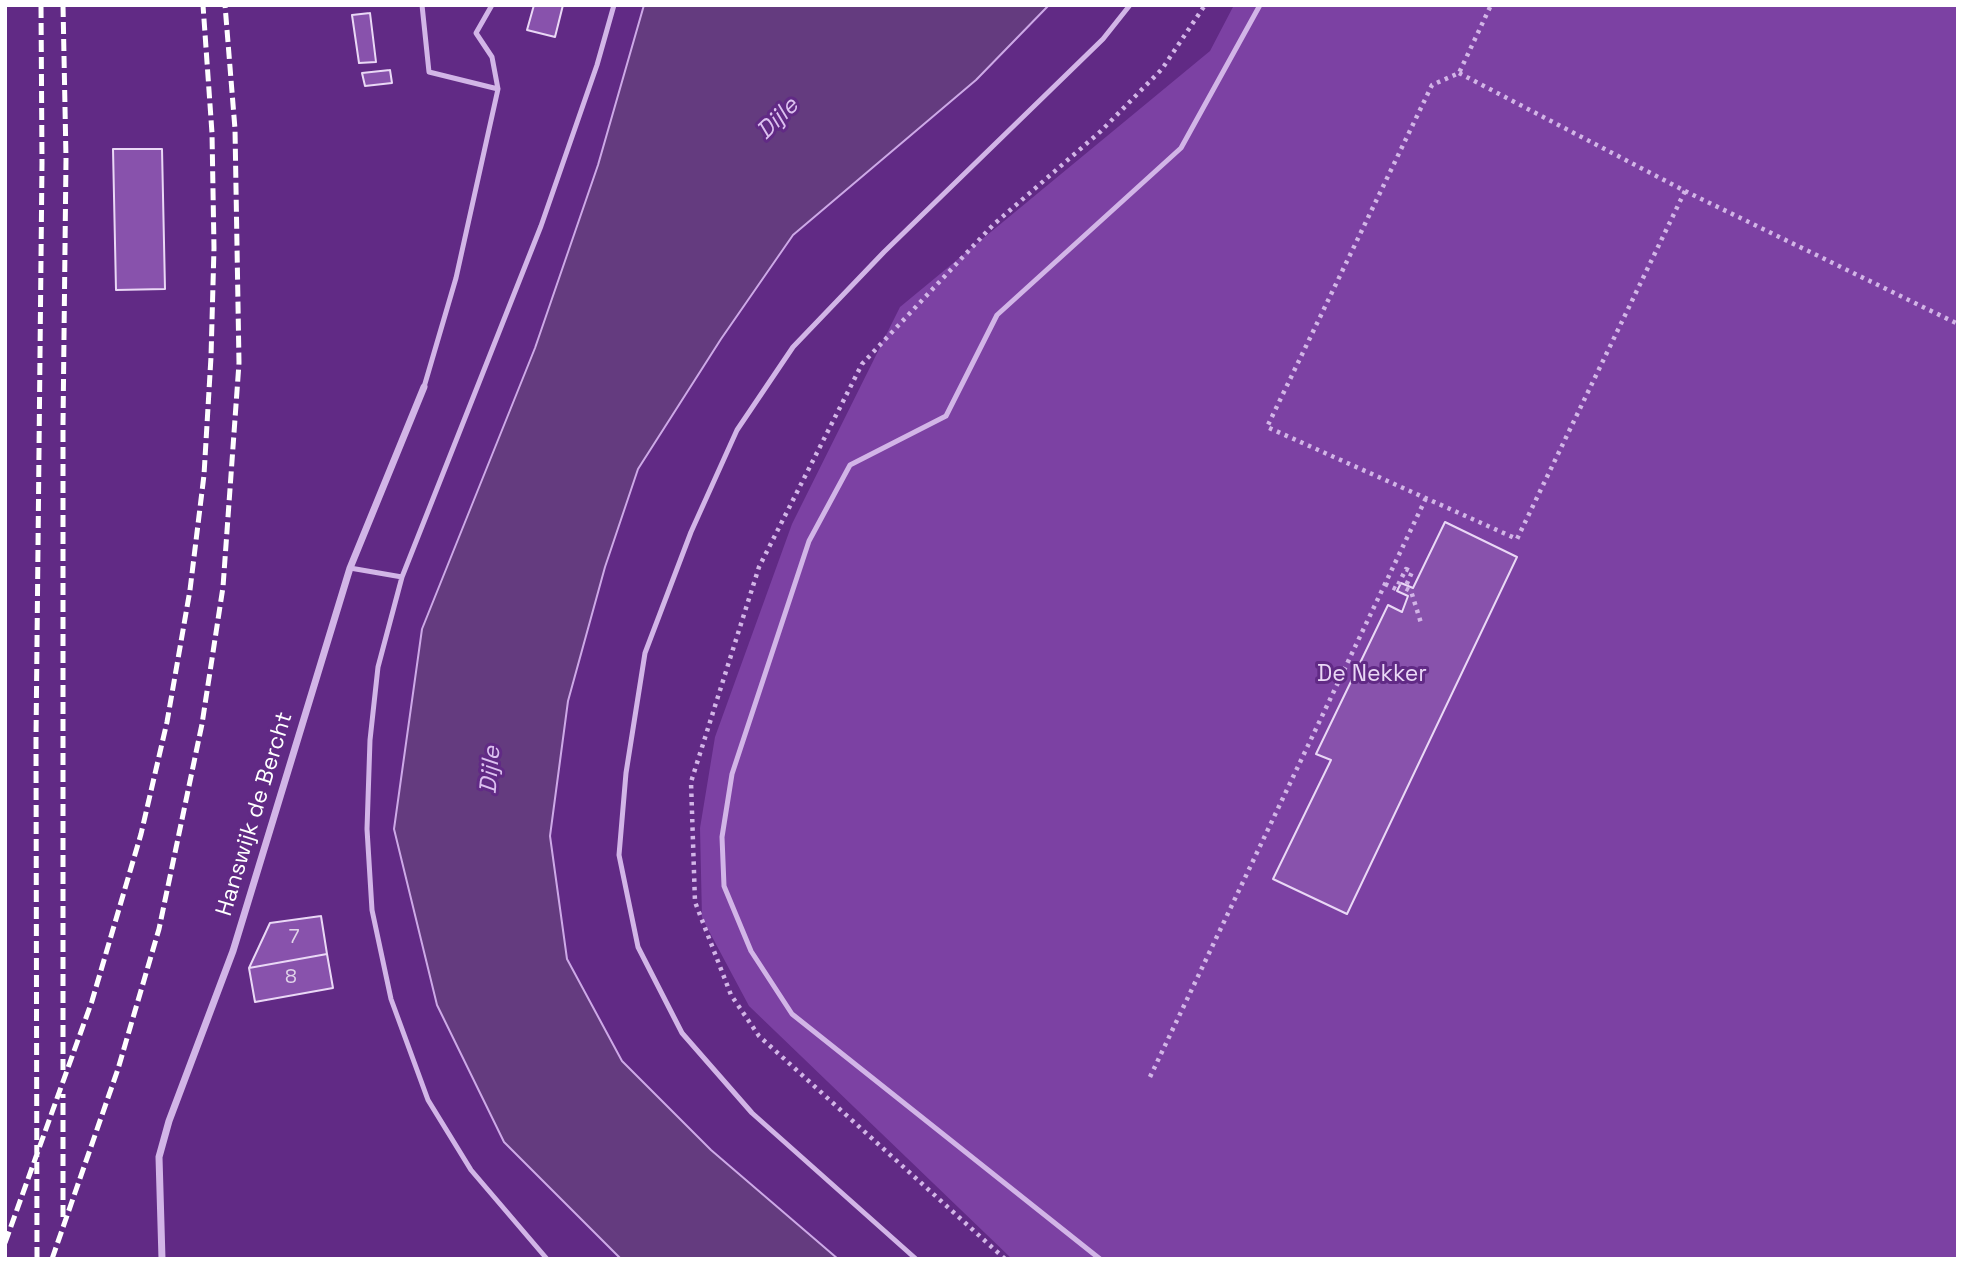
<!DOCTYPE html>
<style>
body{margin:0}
#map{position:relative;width:1963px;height:1264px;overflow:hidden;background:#612a85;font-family:"Space Grotesk",sans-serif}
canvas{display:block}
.frame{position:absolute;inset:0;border:7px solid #fff;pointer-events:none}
</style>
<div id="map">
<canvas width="1963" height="1264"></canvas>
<div class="frame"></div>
</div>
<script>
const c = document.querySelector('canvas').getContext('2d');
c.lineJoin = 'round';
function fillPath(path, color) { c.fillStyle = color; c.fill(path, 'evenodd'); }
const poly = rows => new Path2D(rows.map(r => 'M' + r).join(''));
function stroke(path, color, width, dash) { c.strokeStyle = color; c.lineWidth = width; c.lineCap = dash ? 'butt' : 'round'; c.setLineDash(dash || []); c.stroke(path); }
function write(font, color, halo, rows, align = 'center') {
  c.font = font + ' "Space Grotesk",sans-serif'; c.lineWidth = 6; c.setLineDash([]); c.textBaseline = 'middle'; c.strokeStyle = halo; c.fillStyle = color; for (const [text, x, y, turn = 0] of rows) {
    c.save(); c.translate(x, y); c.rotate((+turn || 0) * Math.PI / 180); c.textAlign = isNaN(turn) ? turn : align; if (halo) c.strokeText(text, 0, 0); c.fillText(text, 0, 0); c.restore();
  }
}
fillPath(poly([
 [1234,5,1958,5,1958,1259,1012,1259,749,1006,702,918,700,828,715,737,792,524,900,307,1210,51]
]), '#7c41a3');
const water = poly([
 [644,5,1049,5,976,80,793,235,721,339,638,469,605,567,568,701,550,836,567,959,622,1061,711,1150,838,1259,621,1259,504,1142,437,1005,394,829,422,629,535,348,598,165,644,5]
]);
fillPath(water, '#643b7f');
stroke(water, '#cda9e7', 2);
const building = poly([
 [534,5,563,5,555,37,527,30,534,5],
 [370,13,376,62,359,63,352,15,370,13],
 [390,70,392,83,365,86,362,73,390,70],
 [113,149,162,149,165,289,116,290,113,149],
 [1445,522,1517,557,1347,914,1273,879,1331,760,1316,754,1388,605,1402,612,1408,596,1397,591,1401,583,1413,588,1445,522],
 [321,916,327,954,249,968,270,923,321,916],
 [327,954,333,988,255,1002,249,968,327,954]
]);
fillPath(building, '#8852ac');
stroke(building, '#ead8f6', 2);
stroke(poly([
 [1459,73,1685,191,1517,539,1267,427,1432,85,1459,73,1491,5],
 [1685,191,1958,324],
 [1385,584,1396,589,1406,569,1412,572,1405,588,1411,591,1421,623],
 [1150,1077,1426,498],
 [1005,1259,759,1036,731,995,695,902,691,782,759,567,862,364,993,225,1101,131,1162,69,1205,5]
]), '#d2b5e7', 4.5, [3.5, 5]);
stroke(poly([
 [422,5,429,72,498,89],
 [424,387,456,278,498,89,492,57,476,33,492,5],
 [350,568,402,577],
 [547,1259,471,1170,428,1100,391,999,372,910,367,829,370,740,378,667,402,577,541,226,597,65,614,5],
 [916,1259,752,1113,682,1033,638,947,619,855,626,773,645,653,691,532,737,430,793,347,884,252,1103,39,1130,5],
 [1100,1259,792,1014,751,951,724,886,722,837,732,774,809,541,850,465,946,416,997,315,1181,148,1260,5]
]), '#d2b5e7', 5);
stroke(poly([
 [162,1259,159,1157,169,1121,233,951,350,568,424,387]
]), '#d2b5e7', 7);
stroke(poly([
 [63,5,66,159,63,425,63,1070],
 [63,1217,63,1094],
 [5,1243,92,1001,141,834,167,722,190,590,204,475,211,357,214,248,212,133,203,5],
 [37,1259,36,739,42,163,41,5],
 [52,1259,118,1069,159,929,202,724,223,587,239,363,235,129,225,5]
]), '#fff', 5, [12, 5]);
write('19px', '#e1d4ea', null, [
 ["7",294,938],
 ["8",291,978]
]);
write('23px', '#ead8f6', '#612a85', [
 ["De Nekker",1372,675]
]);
write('23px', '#fff', '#612a85', [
 ["Hanswijk de Bercht",255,814,-73]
]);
write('italic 24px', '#dbc0ef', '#612a85', [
 ["Dijle",778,119,-45],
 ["Dijle",491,770,-85]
]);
</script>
